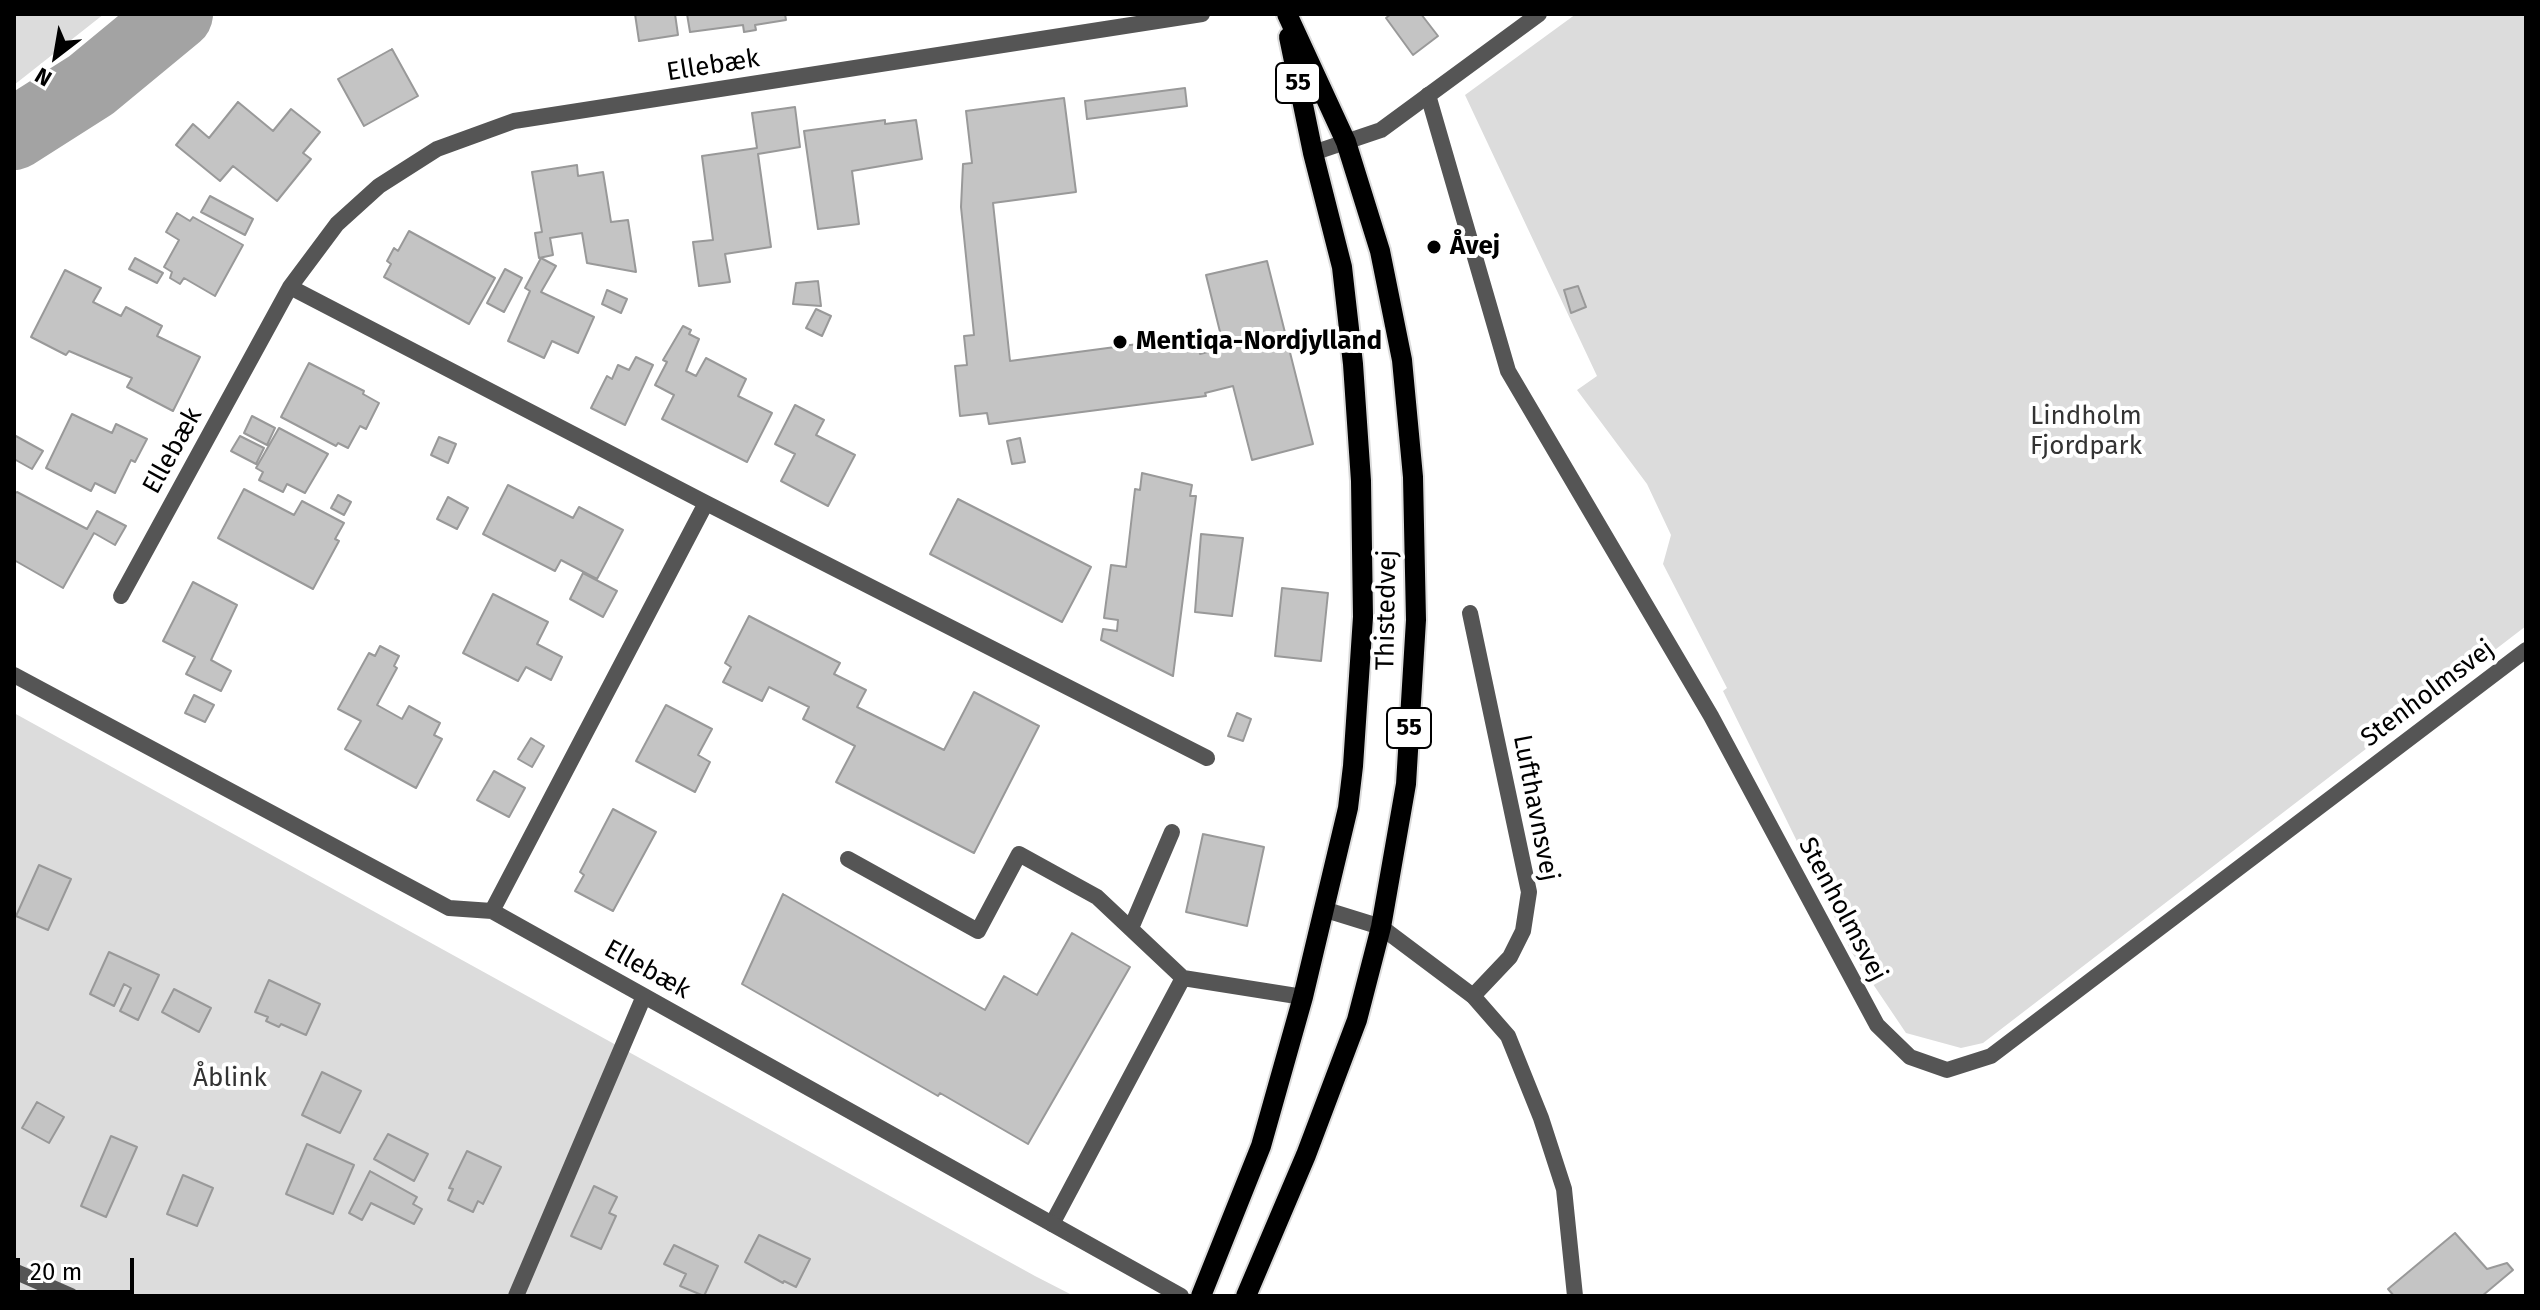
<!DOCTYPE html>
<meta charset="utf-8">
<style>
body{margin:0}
#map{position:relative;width:2540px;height:1310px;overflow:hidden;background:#fff;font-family:"Fira Sans",sans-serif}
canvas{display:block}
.frame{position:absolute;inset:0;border:16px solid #000;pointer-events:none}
.north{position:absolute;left:16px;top:16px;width:80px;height:80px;-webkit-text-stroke:6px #fff;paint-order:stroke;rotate:211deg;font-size:22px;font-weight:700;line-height:32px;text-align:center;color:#000}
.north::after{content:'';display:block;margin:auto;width:28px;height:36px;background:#000;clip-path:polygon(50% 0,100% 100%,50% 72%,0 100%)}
.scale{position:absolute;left:16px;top:1258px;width:118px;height:36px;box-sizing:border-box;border:4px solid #000;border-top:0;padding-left:10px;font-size:24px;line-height:28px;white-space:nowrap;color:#000;-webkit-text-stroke:6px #fff;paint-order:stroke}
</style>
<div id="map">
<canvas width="2540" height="1310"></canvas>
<div class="frame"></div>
<div class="north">N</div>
<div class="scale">20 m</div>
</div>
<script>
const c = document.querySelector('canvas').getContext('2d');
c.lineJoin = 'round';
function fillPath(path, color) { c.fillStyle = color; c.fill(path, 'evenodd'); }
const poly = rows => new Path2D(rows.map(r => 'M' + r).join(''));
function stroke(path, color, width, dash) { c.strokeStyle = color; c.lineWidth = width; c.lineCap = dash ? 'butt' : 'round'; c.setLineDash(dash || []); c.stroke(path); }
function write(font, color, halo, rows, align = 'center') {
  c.font = font + ' "Fira Sans",sans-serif'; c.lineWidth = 8; c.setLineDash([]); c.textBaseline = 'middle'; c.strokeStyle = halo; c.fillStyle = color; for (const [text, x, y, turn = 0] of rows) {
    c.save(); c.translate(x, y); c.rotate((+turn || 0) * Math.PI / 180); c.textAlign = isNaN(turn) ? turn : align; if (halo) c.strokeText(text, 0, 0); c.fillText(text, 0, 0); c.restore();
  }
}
fillPath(poly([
 [14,14,104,14,14,85],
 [1576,14,2526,14,2526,626,1983,1043,1961,1048,1906,1033,1852,953,1723,691,1727,688,1663,564,1671,535,1647,484,1577,390,1597,376,1465,95],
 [14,713,1035,1276,1074,1296,14,1296]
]), '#dcdcdc');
stroke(poly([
 [14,134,91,85,177,14]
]), '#a3a3a3', 72);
const building = poly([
 [635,14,675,14,678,35,639,41,635,14],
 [687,14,785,14,786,20,755,25,756,30,744,32,743,25,690,32,687,14],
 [1391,14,1421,14,1438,36,1413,55,1386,18,1391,14],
 [392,49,418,96,364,126,338,79,392,49],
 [1185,88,1187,106,1087,119,1085,101,1185,88],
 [1064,98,1076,192,993,203,1010,361,1198,336,1200,354,1224,348,1206,275,1267,261,1313,444,1252,460,1233,386,1205,393,1206,396,989,424,987,413,960,416,955,366,967,365,964,336,974,335,961,207,963,164,972,163,966,111,1064,98],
 [238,102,273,131,291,109,320,132,303,153,311,159,277,201,233,166,220,181,176,145,193,124,209,138,238,102],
 [795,107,800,147,758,154,771,247,725,254,730,282,699,286,693,242,713,240,702,156,757,148,752,113,795,107],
 [885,120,885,124,916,120,922,159,852,171,859,224,818,229,804,131,885,120],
 [577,165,578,176,603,172,611,222,628,220,636,272,587,263,582,233,550,238,553,255,539,258,535,233,542,232,532,172,577,165],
 [210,196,253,219,245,235,201,212,210,196],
 [177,213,190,221,193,217,243,245,215,296,184,278,180,284,170,278,172,272,164,267,179,240,166,232,177,213],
 [409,231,495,278,469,324,384,277,391,264,387,261,394,248,398,251,409,231],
 [135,258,163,273,157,283,129,269,135,258],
 [541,258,556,266,541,292,594,317,578,353,552,341,544,358,508,341,530,291,525,288,541,258],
 [505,269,522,278,504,312,487,303,505,269],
 [65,270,101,288,93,302,121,316,126,307,162,326,157,336,200,357,173,411,127,387,132,378,69,351,66,355,31,337,65,270],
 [818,281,821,306,793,304,796,283,818,281],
 [1578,286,1586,307,1571,313,1564,290,1578,286],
 [607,290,627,299,621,313,602,304,607,290],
 [816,309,831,316,822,336,806,328,816,309],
 [683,326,691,330,689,334,699,339,686,371,696,376,706,358,746,379,738,396,772,413,747,462,662,419,674,395,655,385,667,362,663,360,683,326],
 [636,357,653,365,625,425,591,408,607,376,612,379,618,365,629,370,636,357],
 [309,363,364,391,363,394,379,403,366,429,360,426,348,448,338,443,336,446,281,417,309,363],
 [795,405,824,420,816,435,855,455,828,506,781,481,795,454,775,444,795,405],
 [72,414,112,433,116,424,147,439,135,462,131,460,115,493,95,483,91,491,46,468,72,414],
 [252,416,275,428,267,445,244,433,252,416],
 [279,428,328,454,305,493,287,484,283,492,259,480,263,472,256,468,279,428],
 [14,435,43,451,32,469,14,459,14,435],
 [240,436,264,448,256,464,231,451,240,436],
 [439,437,456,444,448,463,431,455,439,437],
 [1020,438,1025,462,1012,464,1007,441,1020,438],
 [1142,473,1192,485,1190,496,1196,496,1173,676,1101,640,1103,629,1117,631,1118,620,1104,618,1111,565,1126,567,1135,489,1140,490,1142,473],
 [508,485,573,518,579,507,623,530,597,579,561,560,555,571,483,534,508,485],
 [244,489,294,515,302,501,344,523,335,539,339,541,313,589,218,538,244,489],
 [17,492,87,529,97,511,126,526,115,545,94,533,63,588,14,560,14,494,17,492],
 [338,495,351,502,344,515,331,508,338,495],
 [448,497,468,508,457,529,437,519,448,497],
 [958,499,1091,567,1062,622,930,554,958,499],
 [1201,534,1243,538,1232,616,1195,612,1201,534],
 [583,573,617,591,603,617,570,599,583,573],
 [193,582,237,605,211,660,231,671,221,691,186,674,195,657,163,641,193,582],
 [1282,588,1328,593,1321,661,1275,656,1282,588],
 [493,594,548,622,537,644,562,657,551,680,526,667,518,681,463,653,493,594],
 [749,616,840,663,834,674,866,690,857,707,944,750,974,692,1039,726,974,853,836,782,855,746,803,719,809,707,769,687,762,701,723,682,731,667,725,663,749,616],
 [380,646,399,656,394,666,397,668,377,705,402,719,409,706,440,723,434,735,442,739,416,788,345,749,361,721,338,709,369,653,375,656,380,646],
 [194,695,214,705,205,722,185,713,194,695],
 [666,705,712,729,698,755,710,762,695,792,636,761,666,705],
 [1237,713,1251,719,1243,741,1228,736,1237,713],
 [531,738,544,746,532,767,518,759,531,738],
 [494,771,525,788,509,817,477,800,494,771],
 [613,809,656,832,613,911,575,891,584,875,580,872,613,809],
 [1203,834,1264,847,1247,926,1186,912,1203,834],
 [39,865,71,879,48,930,16,916,39,865],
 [783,894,985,1010,1004,976,1037,995,1072,933,1130,967,1028,1144,940,1093,938,1096,742,984,783,894],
 [109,952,159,975,138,1020,120,1011,131,988,124,984,114,1006,90,994,109,952],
 [269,980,320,1004,306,1035,281,1024,279,1027,266,1021,268,1017,255,1012,269,980],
 [174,989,211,1008,199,1032,162,1012,174,989],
 [322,1072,361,1091,340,1133,302,1115,322,1072],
 [37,1102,64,1117,49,1143,22,1128,37,1102],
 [388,1134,428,1154,414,1181,374,1159,388,1134],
 [111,1136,137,1147,106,1217,81,1206,111,1136],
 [307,1144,354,1165,333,1214,286,1194,307,1144],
 [467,1151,501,1167,483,1204,478,1201,473,1212,448,1200,453,1189,449,1188,467,1151],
 [370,1171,417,1197,413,1204,422,1209,414,1224,371,1203,362,1220,349,1213,370,1171],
 [183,1175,213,1188,197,1226,167,1214,183,1175],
 [594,1186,617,1197,609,1213,616,1216,601,1249,571,1236,594,1186],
 [2455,1233,2487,1269,2507,1263,2513,1270,2482,1296,2394,1296,2388,1289,2455,1233],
 [759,1235,810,1259,796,1287,784,1281,783,1283,745,1262,759,1235],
 [674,1245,718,1266,704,1296,680,1286,686,1274,664,1264,674,1245]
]);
fillPath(building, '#c4c4c4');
stroke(building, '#999', 2);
const primary = poly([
 [1201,1296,1261,1146,1303,997,1348,808,1353,766,1363,617,1361,481,1353,364,1342,267,1313,153,1289,37],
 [1246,1296,1306,1155,1357,1020,1381,927,1406,784,1416,620,1413,477,1402,360,1380,251,1346,142,1287,14]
]);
stroke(primary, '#dbdbdb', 24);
stroke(poly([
 [1428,95,1508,371,1711,716,1877,1025,1910,1057,1947,1070,1991,1056,2526,650],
 [848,859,978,931,1019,854,1097,897,1183,978],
 [1131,928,1172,832],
 [1052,1224,1183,978,1303,997]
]), '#555', 16);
stroke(poly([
 [1313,153,1381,130,1539,14],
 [290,287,706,503,1207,758],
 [121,596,290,287,337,224,379,186,437,149,514,121,1202,14],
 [1470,613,1529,892,1523,931,1510,957,1473,996],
 [14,675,449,908,492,911,1181,1296],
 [492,911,706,503],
 [14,1271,71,1296],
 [516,1296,644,996]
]), '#555', 16);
stroke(poly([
 [1323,909,1381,927,1473,996,1508,1036,1541,1118,1564,1189,1575,1296]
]), '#555', 16);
stroke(primary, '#000', 20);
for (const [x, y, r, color] of [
 [1434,247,8,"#000"],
 [1120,342,8,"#000"]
]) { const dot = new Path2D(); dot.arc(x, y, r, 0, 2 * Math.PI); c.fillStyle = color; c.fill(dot); stroke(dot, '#fff', 3); }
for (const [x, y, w] of [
 [1298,83,44],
 [1409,728,44]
]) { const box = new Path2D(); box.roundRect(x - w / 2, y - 20, w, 40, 6); c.fillStyle = '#fff'; c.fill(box); stroke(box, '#000', 2); }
write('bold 24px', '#000', null, [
 ["55",1298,83],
 ["55",1409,728]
]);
write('26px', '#000', '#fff', [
 ["Ellebæk",713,66,-9],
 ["Ellebæk",173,451,-61],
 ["Thistedvej",1387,610,-89],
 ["Stenholmsvej",2428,694,-37],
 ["Lufthavnsvej",1535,808,79],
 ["Stenholmsvej",1842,910,62],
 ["Ellebæk",647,970,29]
]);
write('bold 26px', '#000', '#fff', [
 ["Åvej",1450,247],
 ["Mentiqa-Nordjylland",1136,342]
], 'left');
write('26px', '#333', '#fff', [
 ["Lindholm",2086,417],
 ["Fjordpark",2086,447],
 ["Åblink",230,1079]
]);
</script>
